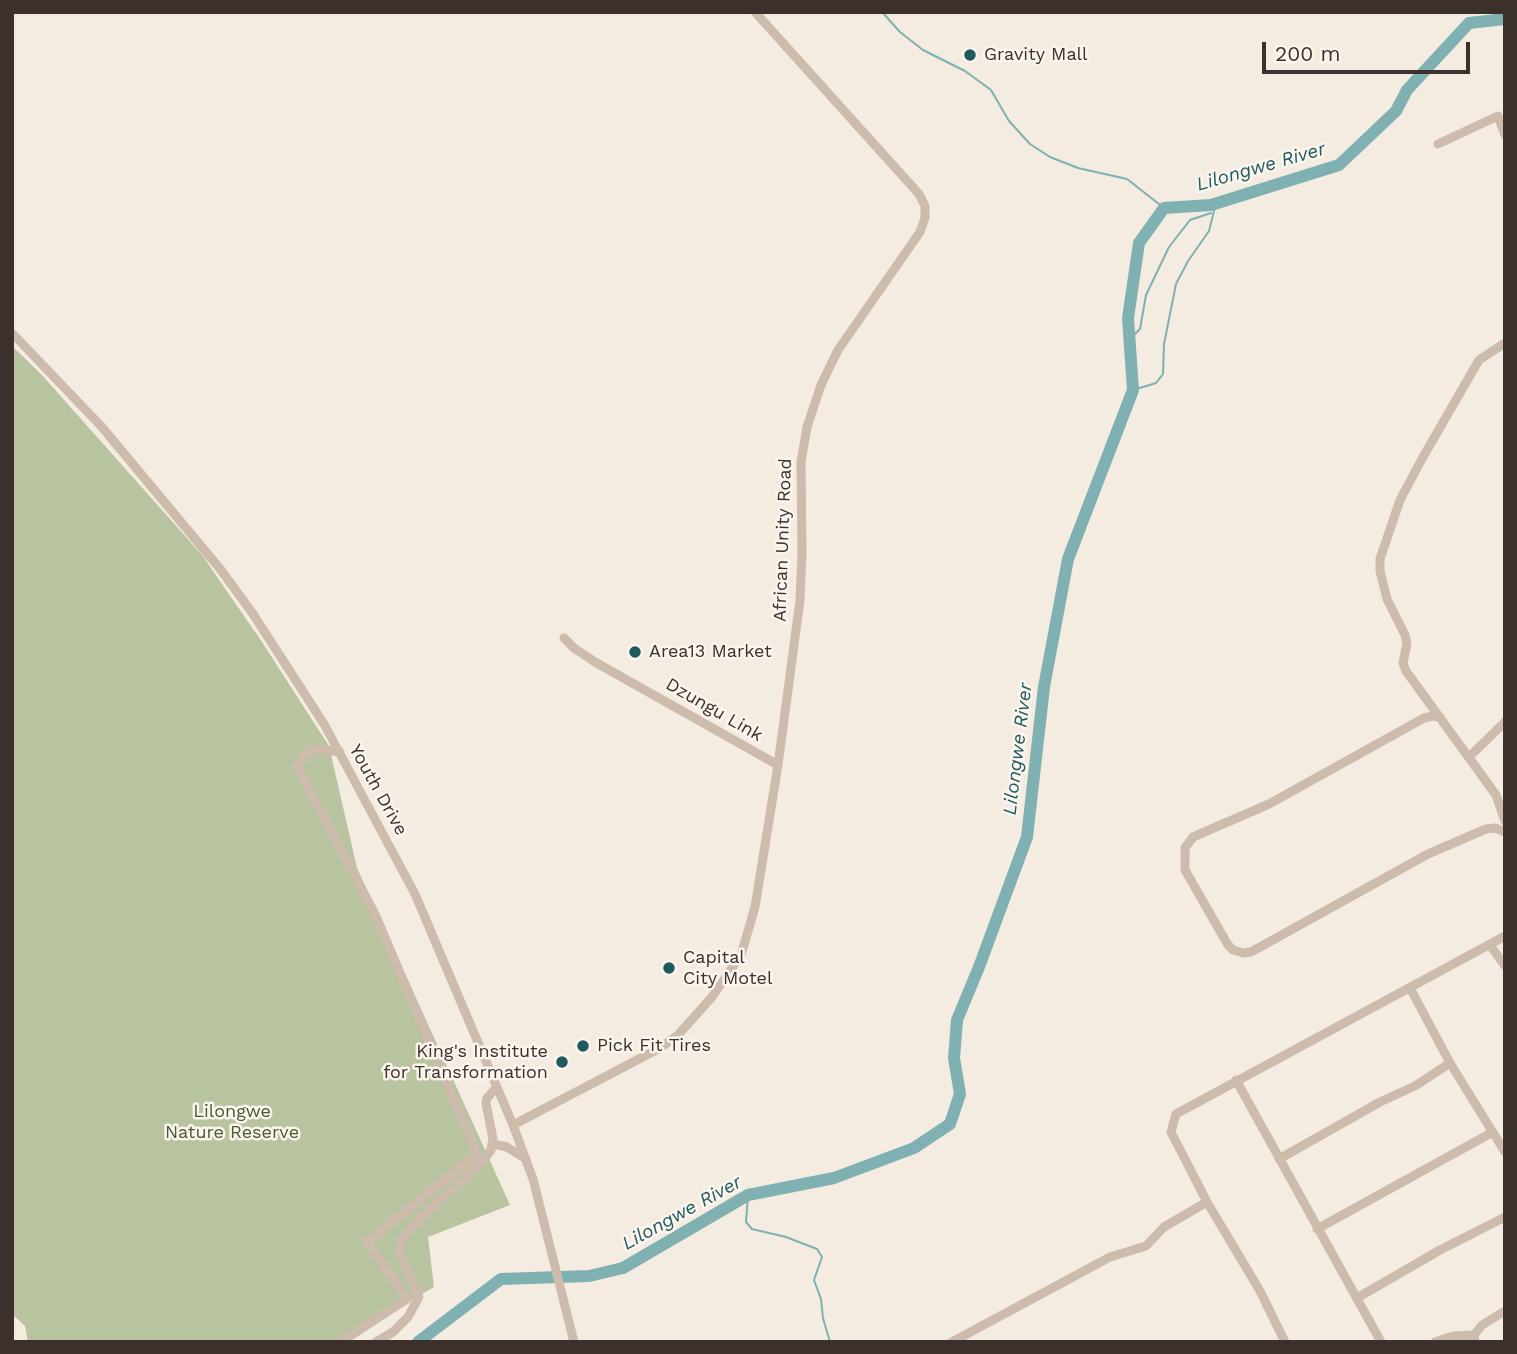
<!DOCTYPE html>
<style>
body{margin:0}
#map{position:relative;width:1517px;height:1354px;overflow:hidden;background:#f4ebe1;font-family:"Work Sans",sans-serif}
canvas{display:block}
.frame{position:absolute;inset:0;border:14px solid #3b302b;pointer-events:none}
.scale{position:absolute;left:1262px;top:42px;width:208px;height:32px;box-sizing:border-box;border:4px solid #3b302b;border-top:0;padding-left:9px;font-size:21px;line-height:24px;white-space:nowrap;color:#3b302b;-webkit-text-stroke:5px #fbf5ee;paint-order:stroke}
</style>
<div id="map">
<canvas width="1517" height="1354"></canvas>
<div class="frame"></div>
<div class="scale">200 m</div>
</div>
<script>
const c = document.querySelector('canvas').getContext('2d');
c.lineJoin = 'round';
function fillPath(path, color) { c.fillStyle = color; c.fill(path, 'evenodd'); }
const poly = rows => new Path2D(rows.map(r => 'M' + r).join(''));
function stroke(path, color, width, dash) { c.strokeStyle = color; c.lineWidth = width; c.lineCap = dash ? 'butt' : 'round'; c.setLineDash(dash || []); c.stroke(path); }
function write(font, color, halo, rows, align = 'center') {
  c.font = font + ' "Work Sans",sans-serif'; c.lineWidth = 5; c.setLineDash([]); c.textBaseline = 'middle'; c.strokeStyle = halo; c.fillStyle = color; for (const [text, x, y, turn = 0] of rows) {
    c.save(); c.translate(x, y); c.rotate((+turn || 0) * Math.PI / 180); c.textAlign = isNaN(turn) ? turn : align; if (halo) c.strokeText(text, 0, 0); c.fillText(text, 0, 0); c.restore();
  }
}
fillPath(poly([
 [12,346,41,374,202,555,262,642,329,746,357,868,510,1205,428,1237,434,1287,338,1342,28,1342,25,1326,12,1314]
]), '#b8c4a0');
stroke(poly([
 [882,12,900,32,923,50,965,71,991,90,1009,121,1030,144,1050,157,1078,168,1127,179,1164,208],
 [1129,340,1140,329,1146,295,1169,247,1190,220,1211,213],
 [1133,390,1156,383,1163,374,1164,344,1176,284,1188,261,1209,231,1216,203],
 [748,1195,746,1222,752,1229,786,1237,817,1249,822,1257,814,1280,821,1299,823,1318,830,1342]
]), '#7fb0b2', 2);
stroke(poly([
 [418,1342,501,1279,589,1276,623,1268,748,1195,834,1178,914,1148,950,1124,960,1094,954,1058,957,1020,979,967,1027,837,1044,687,1068,559,1133,390,1128,318,1139,243,1164,208,1211,205,1339,165,1396,111,1407,90,1469,23,1505,19]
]), '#7fb0b2', 12);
stroke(poly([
 [1438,144,1498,116,1505,135],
 [12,333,101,426,221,570,253,614,324,724,415,894,513,1125,533,1179,574,1342],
 [1505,343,1479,360,1423,457,1400,500,1380,559,1380,571,1387,599,1405,635,1407,643,1403,663,1406,671,1496,795,1505,821],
 [564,638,574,648,595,662,778,765],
 [1441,718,1433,716,1424,718,1269,804,1193,837,1185,848,1185,870,1228,945,1233,950,1244,953,1251,952,1428,854,1486,829,1495,828,1505,832],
 [340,752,319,749,311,750,297,766,375,914,477,1154,367,1242,407,1299,341,1342],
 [1469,757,1505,722],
 [1490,945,1505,966],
 [1410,988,1450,1063,1505,1152],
 [1236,1080,1381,1342],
 [513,1125,660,1048,678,1035,712,997,741,955,755,907,778,765,800,600,802,554,801,462,807,427,821,385,838,350,920,232,925,218,925,206,919,194,755,12],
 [493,1144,507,1147,526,1159],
 [1279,1159,1380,1102,1415,1086,1450,1063],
 [1317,1229,1493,1132],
 [1357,1298,1440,1250,1505,1217],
 [376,1342,393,1332,408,1317,419,1297,400,1254,401,1240,418,1221,483,1161,491,1150,493,1139,486,1103,487,1098,497,1087],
 [952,1342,1110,1257,1146,1246,1164,1227,1207,1202],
 [1285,1342,1260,1291,1207,1202,1171,1132,1176,1114,1505,936],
 [1435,1342,1453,1336,1474,1335],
 [1475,1342,1474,1335,1482,1325,1505,1311]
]), '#cdbbac', 9);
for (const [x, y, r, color] of [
 [970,55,7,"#1f5a5e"],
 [635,652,7,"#1f5a5e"],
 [669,968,7,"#1f5a5e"],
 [583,1046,7,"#1f5a5e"],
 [562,1062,7,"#1f5a5e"]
]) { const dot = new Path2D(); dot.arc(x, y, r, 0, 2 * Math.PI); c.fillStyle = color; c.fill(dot); stroke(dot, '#fbf5ee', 2.5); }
write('18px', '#3b302b', '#fbf5ee', [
 ["Gravity Mall",984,55],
 ["Area13 Market",649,652],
 ["Capital",683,958],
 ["City Motel",683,979],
 ["Pick Fit Tires",597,1046],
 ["King's Institute",548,1052,"right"],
 ["for Transformation",548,1073,"right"]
], 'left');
write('18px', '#3b302b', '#fbf5ee', [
 ["African Unity Road",783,540,-88],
 ["Dzungu Link",714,710,30],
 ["Youth Drive",378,790,61]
]);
write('18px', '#4a5a2e', '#fbf5ee', [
 ["Lilongwe",232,1112],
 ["Nature Reserve",232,1133]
]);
write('italic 19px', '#1f5a5e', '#fbf5ee', [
 ["Lilongwe River",1261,167,-16],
 ["Lilongwe River",1018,749,-83],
 ["Lilongwe River",682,1213,-29]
]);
</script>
